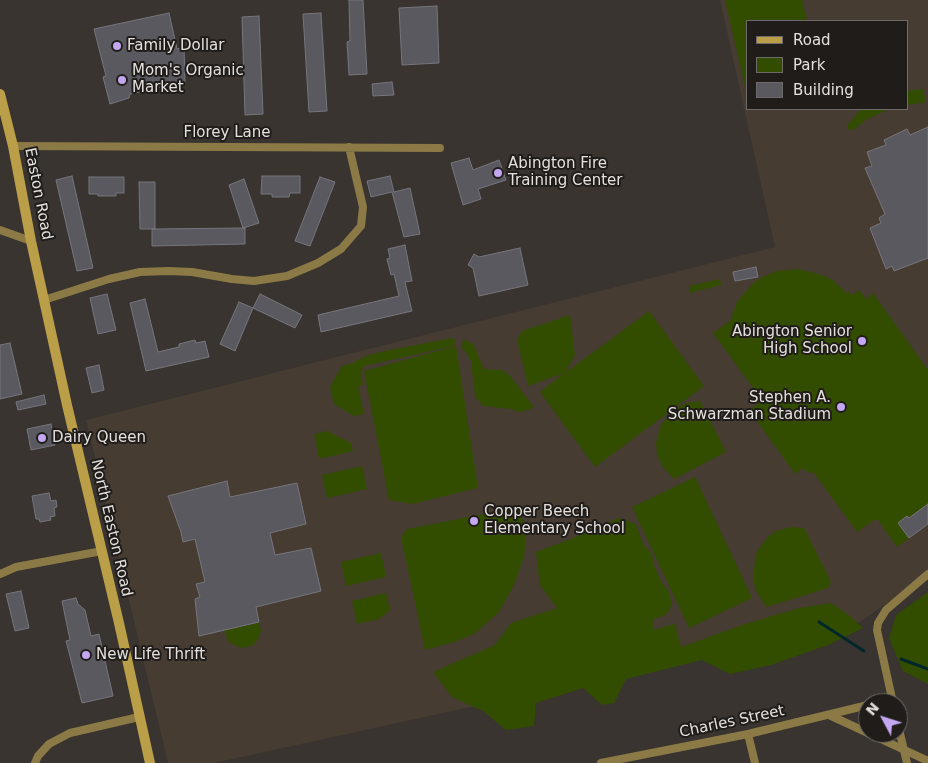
<!DOCTYPE html>
<style>
body{margin:0}
#map{position:relative;width:928px;height:763px;overflow:hidden;background:#39342f;font-family:"DejaVu Sans",sans-serif}
canvas{display:block}
.legend{position:absolute;left:746px;top:20px;width:162px;height:90px;box-sizing:border-box;background:#1f1c1a;border:1px solid #6e6a68;margin:0;padding:6px 9px;list-style:none;font-size:15px;color:#e4e0dd}
.legend li{display:flex;align-items:center;gap:10px;height:25px}
.legend b{width:25px;border:1px solid #6e6a68}
.north{position:absolute;left:858px;top:693px;width:50px;height:50px;box-sizing:border-box;background:#1f1c1a;border:1px solid #6e6a68;border-radius:50%;rotate:310deg;font-size:14px;font-weight:700;line-height:20px;text-align:center;color:#e4e0dd}
.north::after{content:'';display:block;margin:auto;width:18px;height:22px;background:#c4a7f1;clip-path:polygon(50% 0,100% 100%,50% 72%,0 100%)}
</style>
<div id="map">
<canvas width="928" height="763"></canvas>
<ul class="legend">
<li><b style="height:6px;background:#bb9f48"></b>Road</li>
<li><b style="height:14px;background:#324c00"></b>Park</li>
<li><b style="height:14px;background:#5b5960"></b>Building</li>
</ul>
<div class="north">N</div>
</div>
<script>
const c = document.querySelector('canvas').getContext('2d');
c.lineJoin = 'round';
function fillPath(path, color) { c.fillStyle = color; c.fill(path, 'evenodd'); }
const poly = rows => new Path2D(rows.map(r => 'M' + r).join(''));
function stroke(path, color, width, dash) { c.strokeStyle = color; c.lineWidth = width; c.lineCap = dash ? 'butt' : 'round'; c.setLineDash(dash || []); c.stroke(path); }
function write(font, color, halo, rows, align = 'center') {
  c.font = font + ' "DejaVu Sans",sans-serif'; c.lineWidth = 4; c.setLineDash([]); c.textBaseline = 'middle'; c.strokeStyle = halo; c.fillStyle = color; for (const [text, x, y, turn = 0] of rows) {
    c.save(); c.translate(x, y); c.rotate((+turn || 0) * Math.PI / 180); c.textAlign = isNaN(turn) ? turn : align; if (halo) c.strokeText(text, 0, 0); c.fillText(text, 0, 0); c.restore();
  }
}
fillPath(poly([
 [720,0,928,0,928,574,860,622,214,763,168,763,86,420,775,247],
 [747,21,907,21,907,109,747,109]
]), '#463c32');
fillPath(poly([
 [725,0,802,0,807,21,747,21,747,95],
 [923,89,926,102,907,105,907,91],
 [861,109,889,109,866,120,853,130,848,129,847,126,849,123],
 [799,269,822,275,834,281,846,293,849,292,852,295,859,290,866,299,873,293,928,370,928,524,897,547,878,520,874,520,857,532,814,473,807,472,803,468,795,474,749,410,758,404,754,399,756,392,713,333,730,321,737,302,752,284,762,277,777,271],
 [720,279,721,285,690,293,689,286],
 [649,311,704,386,595,467,540,392,564,373,528,386,517,340,522,331,570,315,575,355,565,373],
 [453,338,455,341,454,346,364,366,361,372,363,385,358,386,364,414,354,416,334,404,330,387,342,366,353,363,366,356,380,352],
 [463,339,473,344,484,369,502,370,511,377,533,406,532,409,520,412,511,409,483,406,475,396,471,361,466,352,462,349],
 [456,346,478,488,412,504,389,500,364,371],
 [700,401,726,452,674,479,663,467,657,455,656,443,661,425,672,411,687,403],
 [327,431,351,443,353,451,319,459,314,434],
 [362,466,367,489,327,498,322,475],
 [695,477,752,598,689,628,632,507],
 [520,507,526,538,524,556,515,583,499,612,474,634,454,642,425,650,401,537,407,529],
 [619,518,636,524,643,544,652,554,654,565,662,583,668,590,672,603,669,611,665,615,654,619,653,630,675,624,681,647,748,623,799,608,831,603,850,616,863,628,828,645,771,665,730,674,702,660,626,679,614,703,602,705,583,688,536,703,534,726,506,730,483,711,452,697,433,672,495,645,511,623,557,608,540,585,536,552,581,535],
 [791,527,804,528,831,582,828,588,767,607,760,598,755,589,753,575,757,551,768,537,776,531],
 [381,553,386,577,346,586,341,562],
 [928,592,928,684,903,671,889,638,896,615],
 [386,593,390,610,379,619,357,624,352,601],
 [259,622,261,631,257,641,251,646,242,648,234,645,228,641,224,630]
]), '#324c00');
stroke(poly([
 [819,622,864,651],
 [901,659,928,669]
]), '#01272a', 3);
const building = poly([
 [349,0,363,0,367,74,349,75,347,42,350,41,349,0],
 [437,6,439,63,402,65,399,8,437,6],
 [169,13,177,49,184,47,185,82,130,94,129,98,110,104,103,77,106,76,94,29,169,13],
 [321,13,327,111,309,112,303,14,321,13],
 [259,16,263,114,245,115,242,17,259,16],
 [392,82,394,95,373,96,372,84,392,82],
 [928,127,928,258,894,271,892,266,886,269,870,228,881,223,879,218,885,214,865,168,872,166,867,152,886,145,884,140,907,129,910,135,928,127],
 [469,158,473,170,499,160,506,180,478,189,481,199,463,205,451,163,469,158],
 [72,176,93,268,77,271,56,180,72,176],
 [262,176,300,176,300,193,290,193,289,197,272,197,272,194,261,194,262,176],
 [390,176,394,192,410,188,420,234,404,237,392,192,371,197,367,181,390,176],
 [89,177,124,177,124,193,116,193,116,196,98,196,98,194,89,194,89,177],
 [320,177,335,182,310,246,295,241,320,177],
 [244,179,259,223,243,228,229,185,244,179],
 [139,182,155,182,155,229,140,229,139,182],
 [245,228,245,244,152,246,152,229,245,228],
 [405,245,412,281,405,282,412,311,321,332,318,315,399,296,394,274,391,275,387,259,390,258,388,249,405,245],
 [520,248,528,285,479,296,473,268,468,265,474,254,479,257,520,248],
 [756,267,758,277,735,281,733,272,756,267],
 [107,294,116,330,98,334,90,298,107,294],
 [260,294,302,315,295,328,253,308,260,294],
 [145,299,158,352,179,347,179,344,195,340,196,343,205,341,209,357,146,371,130,303,145,299],
 [239,302,253,308,235,351,220,344,239,302],
 [10,343,22,394,0,399,0,345,10,343],
 [99,365,104,390,92,393,86,368,99,365],
 [44,395,46,404,18,410,16,402,44,395],
 [51,424,55,445,31,450,27,429,51,424],
 [227,481,230,497,297,483,306,524,270,533,275,555,311,548,321,591,256,607,259,622,199,636,195,599,200,597,196,584,205,582,195,539,183,542,181,532,168,496,227,481],
 [49,493,51,501,56,500,57,507,54,508,55,516,50,517,51,520,40,522,39,519,36,519,32,496,49,493],
 [928,504,928,524,909,538,898,523,907,516,909,518,928,504],
 [21,591,29,628,15,631,6,594,21,591],
 [76,598,78,604,85,610,91,636,99,634,113,696,82,703,66,641,70,640,62,601,76,598]
]);
fillPath(building, '#5b5960');
stroke(building, '#77757d', 1);
stroke(poly([
 [13,146,440,148],
 [0,230,31,241],
 [44,300,109,279,140,272,169,271,192,272,232,279,254,281,287,276,318,263,341,249,361,226,363,207,349,147],
 [0,574,16,567,102,551],
 [877,703,892,699],
 [893,703,877,630,878,623,886,610,928,574],
 [829,715,868,733],
 [898,725,907,763],
 [868,733,928,761],
 [748,734,755,763],
 [35,763,38,756,49,744,70,733,139,717],
 [601,763,748,734,868,705]
]), '#8b7a46', 8);
stroke(poly([
 [0,94,13,146,31,241,67,405,119,623,150,763]
]), '#bb9f48', 10);
for (const [x, y, r, color] of [
 [117,46,5,"#c4a7f1"],
 [122,80,5,"#c4a7f1"],
 [498,173,5,"#c4a7f1"],
 [862,341,5,"#c4a7f1"],
 [841,407,5,"#c4a7f1"],
 [42,438,5,"#c4a7f1"],
 [474,521,5,"#c4a7f1"],
 [86,655,5,"#c4a7f1"]
]) { const dot = new Path2D(); dot.arc(x, y, r, 0, 2 * Math.PI); c.fillStyle = color; c.fill(dot); stroke(dot, '#1f1c1a', 2); }
write('15px', '#e4e0dd', '#1f1c1a', [
 ["Family Dollar",127,46],
 ["Mom's Organic",132,71],
 ["Market",132,88],
 ["Abington Fire",508,164],
 ["Training Center",508,181],
 ["Abington Senior",852,332,"right"],
 ["High School",852,349,"right"],
 ["Stephen A.",831,398,"right"],
 ["Schwarzman Stadium",831,415,"right"],
 ["Dairy Queen",52,438],
 ["Copper Beech",484,512],
 ["Elementary School",484,529],
 ["New Life Thrift",96,655]
], 'left');
write('15px', '#e4e0dd', '#1f1c1a', [
 ["Florey Lane",227,133],
 ["Easton Road",38,194,79],
 ["North Easton Road",111,528,77],
 ["Charles Street",732,722,-12]
]);
</script>
